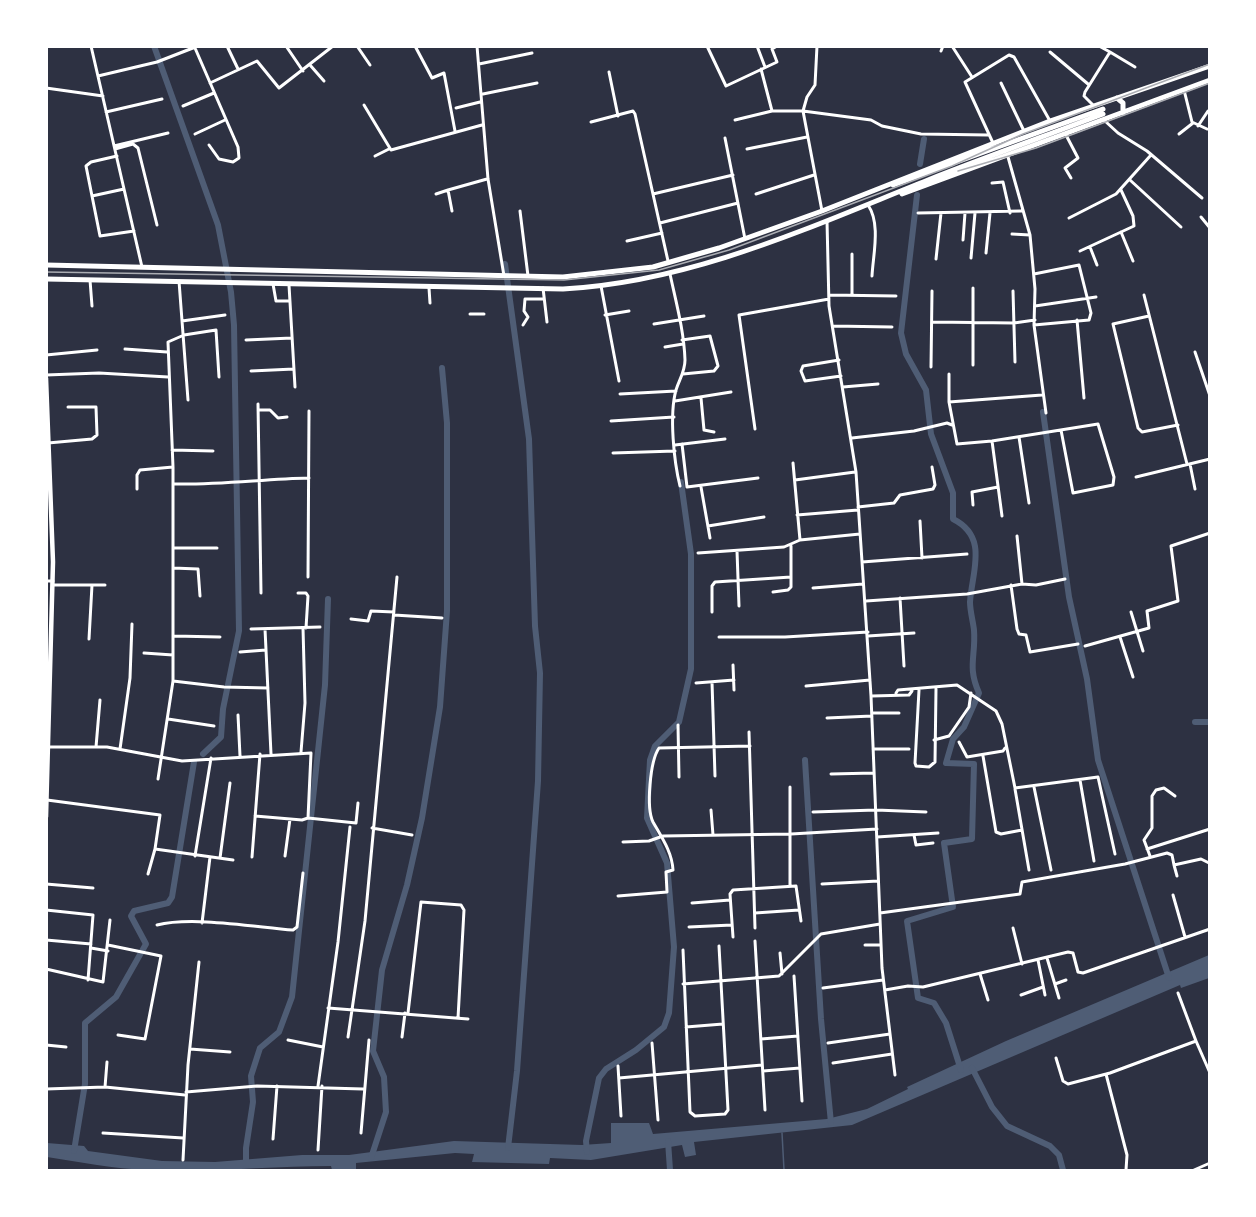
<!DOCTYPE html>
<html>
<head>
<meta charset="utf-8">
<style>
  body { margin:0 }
  #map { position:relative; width:1256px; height:1217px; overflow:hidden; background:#2d3142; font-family:Arial,sans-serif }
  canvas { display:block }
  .frame { position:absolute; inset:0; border:48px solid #fff; pointer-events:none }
</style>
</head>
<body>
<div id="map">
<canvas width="1256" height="1217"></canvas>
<div class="frame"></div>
</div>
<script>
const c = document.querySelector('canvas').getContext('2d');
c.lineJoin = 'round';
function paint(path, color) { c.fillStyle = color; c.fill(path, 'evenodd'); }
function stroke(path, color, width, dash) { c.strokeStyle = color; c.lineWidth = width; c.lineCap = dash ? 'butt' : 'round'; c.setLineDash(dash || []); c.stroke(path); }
const water = new Path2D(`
  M1209 955V978L1181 988 1180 985 852 1125 694 1142 696 1155 685 1157 682 1145 591 1160 550 1158 549 1164 472 1162 474 1154 455 1153 356 1163V1170H332L331 1166C270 1166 209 1173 147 1170 114 1169 80 1162 47 1157V1143L84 1146 88 1151 162 1161 215 1162 302 1155H349L454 1141 582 1145 611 1143V1123H649L653 1134 827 1119 867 1109 908 1089 907 1087 1006 1041Z`);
const stream = new Path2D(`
  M782 1133 784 1170`);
const canal = new Path2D(`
  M154 46 218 225 231 292 234 325 239 631 223 709 221 737 203 754
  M920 164 924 139
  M917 195 901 333 906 354 926 390 931 434 953 493V519C989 537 972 571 970 602 970 611 973 621 974 630 976 657 967 666 979 693L964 727 953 739 946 763 974 764 972 839 944 843 953 907 907 921 918 998 934 1003 946 1023 961 1070
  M505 264 529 439 535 626 540 673 538 781 517 1071 508 1148
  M1043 412 1069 597 1087 679 1098 760 1169 978
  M1195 722H1210
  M805 760 821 1019 831 1123
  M972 1068 992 1107 1007 1126 1050 1146 1059 1155 1063 1170
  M668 1141 670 1170
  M74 1151 85 1084V1023L116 997 146 944 131 916 134 911 168 903 172 897 194 762
  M587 1152 586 1141 599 1078 606 1069 636 1050 664 1027 669 1013 674 947 667 863 647 818 650 760 655 746 679 722 691 669V554L681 482
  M371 1158 386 1112 384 1077 373 1051 382 970 407 885 422 818 440 707 447 611V423L442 368
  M246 1165V1148L253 1102 251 1076 260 1048 279 1032 292 997 325 685 328 599`);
const minor = new Path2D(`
  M91 46 142 267
  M227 46 238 69
  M286 46 303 71
  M357 46 370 65
  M415 46 432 78 444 73 455 131
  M477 46 488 179 504 276
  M707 46 726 86 777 62 772 49 777 46
  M757 46 765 67
  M817 46 815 85 807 97 803 111 822 211
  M952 46 972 77
  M195 48 238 147 239 158 233 162 219 159 209 145
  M941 51 943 46
  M1050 52 1088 84
  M1110 52 1135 67
  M479 64 532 53
  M310 65 324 81
  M761 69 772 111
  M609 72 618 116
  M98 76 157 62 198 46
  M210 83 257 61 279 88 333 46
  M1001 83 1024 131
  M46 88 103 96
  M1184 90 1192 122 1207 129
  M483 94 537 83
  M364 105 391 150 482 125
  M1093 105 1084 96 1085 92 1110 52 1099 46
  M183 106 214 93
  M456 108 480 102
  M106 112 162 99
  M735 120 772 111H803L871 120 882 126 921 134 988 135
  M1105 121 1118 133 1147 151 1202 198
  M591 122 633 111 635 114 668 261
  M1198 126 1208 111
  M195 134 225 120
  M1179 134 1193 123
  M1066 135 1078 158 1065 168 1071 178
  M725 138 745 239
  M993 143 965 82 1009 55 1014 57 1050 121
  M114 146 168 133
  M115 149 133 144 138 148 157 225
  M747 149 807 137
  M117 156 91 162 86 166 100 236 134 231
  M375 156 389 149
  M1008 157 1030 235 1035 289 1034 325 1046 413
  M1130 180 1181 227
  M992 183 1003 182 1010 213
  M436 194 448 190
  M653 194 733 175
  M756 194 814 175
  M92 196 124 189
  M868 205C881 224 873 255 872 276
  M452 211 448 190 487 179
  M520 211 528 276
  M918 213 1021 211
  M1201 217 1210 228
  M1069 218 1116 194 1151 155
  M827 221 829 306 856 472 871 696 882 968 895 1075
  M660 223 738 203
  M1121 232 1133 261
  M1012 234 1030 235
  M963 240 965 213
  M627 241 662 233
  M1090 247 1097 265
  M1080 251 1134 226 1133 216 1121 190
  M986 253 990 213
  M971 258 975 213
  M936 259 941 213
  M670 274C676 302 684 331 685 360 685 372 679 380 676 390 669 415 674 462 680 486
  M1034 274 1079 265 1091 313 1089 320 1034 325
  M90 280 92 306
  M179 281 188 400
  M273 284 276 301H290
  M289 285 295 387
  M601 286 619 381
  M429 288 430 303
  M543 288 547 322
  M1013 291 1015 362
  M829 295 896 296
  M852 295V254
  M1144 295 1187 464
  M1035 306 1096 297
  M470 314H484
  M605 315 629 311
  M1149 316 1113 324 1138 428 1142 432 1178 425
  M1077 320 1084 398
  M182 321 225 315
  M932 322 1014 323 1035 320
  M654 324 704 316
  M523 325 528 317 524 311 525 299H544
  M833 326 892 327
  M246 340 292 338
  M682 340 710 336 718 366 714 371 683 374
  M665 347 683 344
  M125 349 167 352
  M1195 352 1210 396
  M46 355 97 350
  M839 360 803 366 801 371 805 381 841 376
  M973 365V288
  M931 367 932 291
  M251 371 294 369
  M949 374V402L957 444 992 441 1098 424 1114 477 1113 485 1073 493 1061 430
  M46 375 99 373 168 377
  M843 387 878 384
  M620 394 676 391
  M701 398 704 430 714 432
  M675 401 731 392
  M949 402 1042 395
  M258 404 261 593
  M258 410H270L278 418 287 417
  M611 421 674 417
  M755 429 739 315 829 299
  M1019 437 1029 503
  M852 438 914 431 947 423 952 425
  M992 441 1002 516
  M48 443 92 439 97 435 96 407H68
  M682 444 687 487 758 478
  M675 445 725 439
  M172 450 213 451
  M613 453 675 451
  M793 463 800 540
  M1190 464 1195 489
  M1136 477 1210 459
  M795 480 855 472
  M174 484C219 485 264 479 309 478
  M701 487 710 538
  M137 489V475L140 470 173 467
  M973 505 972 492 998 487
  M858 507 894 503 900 495 933 489 935 485 932 467
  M797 515 858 510
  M920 521 922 558
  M708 526 764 517
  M174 548H217
  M737 551 739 606
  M698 553 784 547 800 540 860 534
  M862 562 967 554
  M173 568 198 569 200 596
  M308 577 309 411
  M46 581H53
  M1022 584 1036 585 1065 579
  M53 585H105
  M1011 585 1017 629 1019 634 1026 635 1030 652 1078 644
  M813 588 863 584
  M773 592 788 590 791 587V546
  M298 593H306L308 596 306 628
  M900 598 904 666
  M866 601 967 594 1022 584 1017 536
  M712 612V586L715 582 791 577
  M1131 612 1143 651
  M394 615 442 618
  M351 619 368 621 371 611 394 612
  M251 629 320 627
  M265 629 271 754
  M174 636 220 637
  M868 636 914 633
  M719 637H785L868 632
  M1120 637 1133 677
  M89 639 92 585
  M1085 646 1149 628 1147 611 1178 601 1171 546 1210 533
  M240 652 266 650
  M144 653 173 655
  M733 665 734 690
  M173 681 224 687 268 688
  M712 682 715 776
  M696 683 734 680
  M806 686 870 680
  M919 690 915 763 916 766 929 767 935 762 936 689
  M896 693 898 690 957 685 996 711 1002 724 1015 788 1098 777 1115 854
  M872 696 909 695 912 691
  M872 713H899
  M238 715 240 756
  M827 718 872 716
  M168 719 214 726
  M678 725 679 777
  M749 732 755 928
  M934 740 949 736 969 707 971 693
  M959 742 967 757 1003 751 1005 748
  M47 747H107L182 761 311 753 308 818 302 820 255 816
  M96 747 100 700
  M120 749 130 678 132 624
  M873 749H909
  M301 752 305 703 303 628
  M983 756 996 832 1001 834 1022 830
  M831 774 874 773
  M158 779 173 681V467L168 342 184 335 216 330 219 377
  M1080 780 1094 861
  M1034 787 1051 870
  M1015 789 1029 870
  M47 800 160 815 155 849 148 874
  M711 810 713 835
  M813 812 876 810 926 812
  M308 818 356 823 358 803
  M372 828 412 835
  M914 835 916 845 933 843
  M877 837 938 833
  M623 842 649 841 663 836 791 834 877 829
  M155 849 233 860
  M1147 849 1210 829
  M195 856 211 758
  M285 856 290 819
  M1150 856 1144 840 1152 828V796L1156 790 1164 788 1175 796
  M252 857 260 754
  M220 858 230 783
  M1174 865 1177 876
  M46 884 93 888
  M822 884 878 881
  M790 886V787
  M1173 895 1185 937
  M618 896 667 892 666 872 673 870C672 852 662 838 653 822 646 808 650 761 659 748L750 746
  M692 903 730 900
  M46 910 93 915 88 980
  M755 913 799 910
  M880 913 1020 894 1022 882 1125 864 1167 853 1172 855 1174 865 1201 859 1209 863
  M202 923 210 857
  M157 925C192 916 255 927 293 930L297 927 303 873
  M689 927 732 925
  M1013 928 1022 964
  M733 937 730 894 733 890 796 886 801 921
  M46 940 91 944
  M755 941 765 1110
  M108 945 161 956 145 1039 118 1035
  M865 945H881
  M91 948 108 951
  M683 950 690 1112 695 1116 725 1114 728 1110 719 946
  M780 953 782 974
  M1047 958 1059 998
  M1038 960 1045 995
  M46 969 103 982 110 920
  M980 974 988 1000
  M794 976 802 1101
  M683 984 779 976 821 934 880 924
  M1055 984 1066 980
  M823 988 883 980
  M885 990 908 986 923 987 1068 952 1073 953 1078 972 1083 973 1210 929
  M1178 993 1196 1041
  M1021 995 1043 987
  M328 1008 468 1019
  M408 1013 421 902 461 905 464 910 458 1018
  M686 1027 723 1024
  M348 1037 365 921 397 577
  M402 1037 405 1013
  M761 1039 798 1036
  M288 1040 323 1047
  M652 1043 658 1120
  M828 1043 890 1034
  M46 1045 66 1047
  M190 1049 230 1052
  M1056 1058 1063 1081 1068 1084 1110 1073 1196 1041 1210 1073
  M833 1063 892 1054
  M618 1066 621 1116
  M763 1071 800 1068
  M1106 1074 1127 1155 1126 1170
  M619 1078 762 1065
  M318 1086 338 942 350 827
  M105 1087 107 1062
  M46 1089 105 1087 185 1095
  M186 1092 257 1086 363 1089
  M103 1133 183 1138
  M361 1133 369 1040
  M273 1139 277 1086
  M318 1150 322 1086
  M183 1160 188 1065 199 962
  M1194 1170 1210 1163`);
const secondary = new Path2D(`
  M46 378 53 562 46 817`);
const primary = new Path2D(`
  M1117 98 1123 103V113
  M893 185 1103 109
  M902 194 1210 80
  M46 265 563 277 653 267 719 248 822 211 1050 121 1210 66
  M46 279 563 289C692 282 810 227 928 180 986 157 1045 136 1103 114`);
const rail = new Path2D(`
  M958 171 1036 148 1210 83
  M46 272 564 280 659 270 729 250 952 166 1023 134 1210 64`);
paint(water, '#4f5d75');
stroke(stream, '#4f5d75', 1.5);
stroke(canal, '#4f5d75', 6);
stroke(minor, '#fff', 3);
stroke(secondary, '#fff', 4.5);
stroke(primary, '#fff', 5);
stroke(rail, '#abadb3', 1.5);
</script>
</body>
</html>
